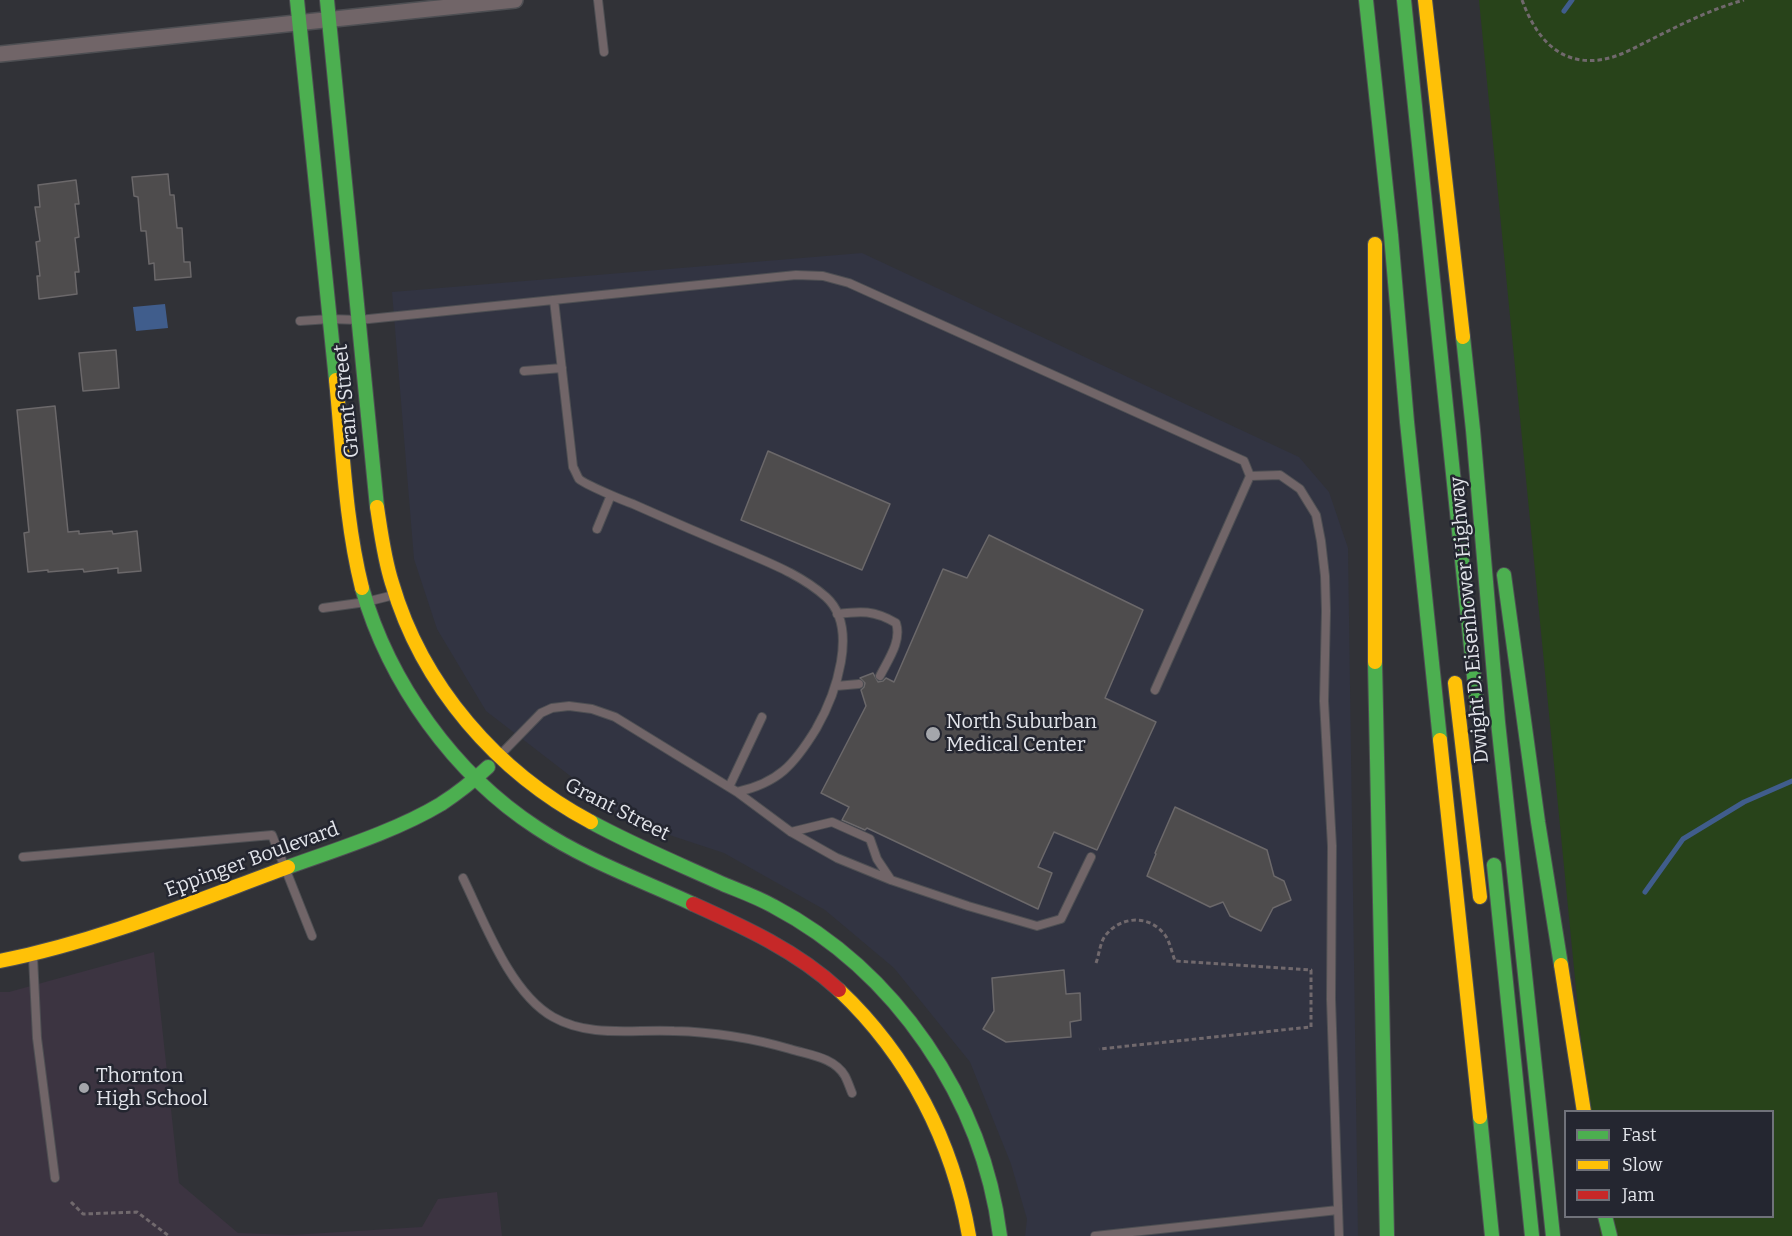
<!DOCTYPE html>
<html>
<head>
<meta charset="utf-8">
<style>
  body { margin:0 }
  #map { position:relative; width:1792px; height:1236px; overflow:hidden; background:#313237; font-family:Bitter,serif }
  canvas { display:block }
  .legend { position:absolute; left:1564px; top:1110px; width:210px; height:108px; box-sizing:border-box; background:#242630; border:2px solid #70727a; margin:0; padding:8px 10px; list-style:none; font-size:18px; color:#e2e4ea }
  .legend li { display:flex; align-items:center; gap:12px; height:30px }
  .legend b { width:30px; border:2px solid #70727a }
</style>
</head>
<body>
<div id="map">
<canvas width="1792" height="1236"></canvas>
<ul class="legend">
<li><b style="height:8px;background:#4caf50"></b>Fast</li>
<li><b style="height:8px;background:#ffc107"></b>Slow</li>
<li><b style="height:8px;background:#c62828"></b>Jam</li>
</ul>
</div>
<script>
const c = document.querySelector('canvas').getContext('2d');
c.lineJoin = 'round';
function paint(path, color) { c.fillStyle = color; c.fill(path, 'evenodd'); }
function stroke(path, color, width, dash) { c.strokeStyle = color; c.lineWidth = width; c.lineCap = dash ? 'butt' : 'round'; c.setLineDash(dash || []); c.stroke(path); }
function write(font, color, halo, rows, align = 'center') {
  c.font = font + ' Bitter,serif'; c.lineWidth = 5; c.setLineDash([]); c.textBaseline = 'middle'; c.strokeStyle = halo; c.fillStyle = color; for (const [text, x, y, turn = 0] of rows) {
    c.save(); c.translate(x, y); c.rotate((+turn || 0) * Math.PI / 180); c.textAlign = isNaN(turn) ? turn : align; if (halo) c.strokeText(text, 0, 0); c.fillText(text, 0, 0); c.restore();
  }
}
const built = new Path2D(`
  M862 253 1299 457 1329 492 1348 548 1358 1236H1025L1027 1219 1011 1164 970 1062 894 968 825 910 724 853 630 822 486 711 437 629 414 559 392 292Z`);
const education = new Path2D(`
  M154 952 179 1183 238 1233 292 1235 422 1227 438 1199 497 1192 502 1236H0V992H9Z`);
const green = new Path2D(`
  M1479 0H1792V1236H1600L1598 1217 1772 1216V1112L1588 1111Z`);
const water = new Path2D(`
  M165 304 168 328 136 331 133 307Z`);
const stream = new Path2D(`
  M1564 11 1572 0
  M1645 892 1683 839 1744 802 1792 781`);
const building = new Path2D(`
  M168 174 170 195H174L177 228H182L184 262H190L191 277 155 280 154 263 149 264 146 231H141L138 197 134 196 132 177Z
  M76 180 79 204H75L79 237 75 238 79 272H75L77 294 39 299 37 276H40L36 242 40 241 35 207H40L38 185Z
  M116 350 119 388 83 391 79 353Z
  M55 406 68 532 79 531V534L112 531 113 534 137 531 141 571 118 573V568L84 572 83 569 48 572V570L28 572 24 533 29 532 17 410Z
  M768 451 890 504 862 570 741 520Z
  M989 535 1143 610 1105 698 1156 722 1097 850 1054 832 1038 867 1052 873 1038 909 867 828 865 830 842 820 849 807 821 793 866 706 861 690 864 687 865 683 860 678 873 673 878 682 883 681 886 678 894 682 943 569 967 578Z
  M1175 807 1267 850 1274 876 1284 881 1291 900 1273 908 1261 931 1230 916 1223 902 1210 907 1147 876 1156 854 1155 853Z
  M1064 970 1066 994 1080 993 1081 1020 1070 1022 1071 1037 1006 1042 983 1029 994 1011 992 978Z`);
const path = new Path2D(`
  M1522 0C1535 35 1557 65 1599 60 1617 58 1634 48 1650 40 1680 25 1711 9 1744 0
  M1096 963C1099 955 1100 943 1105 936 1120 916 1149 914 1165 935 1170 942 1172 953 1175 961L1311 970V1027L1099 1049
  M71 1202 83 1214 137 1212 169 1236`);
const lane = new Path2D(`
  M598 0 604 52
  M300 321 330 319 359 320 796 275 823 276 849 283 1244 461 1250 476 1155 690
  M524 371 562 368
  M1250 476 1280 475 1300 489 1316 515 1321 541 1325 576 1326 611 1324 701 1332 846 1331 999 1339 1236
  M597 529 611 495
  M323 608 366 602 394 595
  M837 614C861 611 874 610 896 623 902 641 888 660 880 676
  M836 686 859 684
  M501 754 541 713 552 708 569 706 592 709 615 717 737 792C778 783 794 765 816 729 835 696 860 628 826 597 801 575 772 564 742 551 706 536 669 520 633 504 622 500 586 485 579 479 577 476 575 470 573 467L554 300
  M729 787 762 717
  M737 792 791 832 837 858 891 880 968 906 1037 926 1061 919 1091 857
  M791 832 832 822 870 839 877 859 891 880
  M23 857 272 835 312 936
  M463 878C484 921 510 993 553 1017 590 1038 633 1029 674 1031 713 1032 752 1038 790 1049 809 1055 834 1057 845 1076 848 1082 850 1088 852 1093
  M33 957 37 1038 55 1178
  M1095 1236 1338 1210`);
const street = new Path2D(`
  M0 54 515 0`);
const fast = new Path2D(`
  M297 0 336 380
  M327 0 377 507
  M1366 0 1391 235 1407 422 1440 740
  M1404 0 1478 715
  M1463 337 1473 430 1498 722 1553 1236
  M1504 575 1538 822 1561 965
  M362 588C389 683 454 774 537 828 585 860 641 880 693 904
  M1375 662 1387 1236
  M591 822C633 845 679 864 723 884 740 891 757 897 773 906 896 971 983 1099 1000 1236
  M1494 865 1532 1236
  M288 867C338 849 396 831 441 804 458 793 473 781 488 767
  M1480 1117 1492 1236
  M1605 1216 1610 1236`);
const slow = new Path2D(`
  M1425 0 1463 337
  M336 380C343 450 345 520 362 588
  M377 507C381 533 384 558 392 583 422 686 497 772 591 822
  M1375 662V244
  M1455 683 1480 897
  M1440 740 1480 1117
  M0 961C100 941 193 902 288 867
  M1561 965 1584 1112
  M839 990C909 1056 953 1142 969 1236`);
const jam = new Path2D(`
  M693 904C744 927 797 951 839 990`);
const markers = [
  [933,734,8,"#a4a6ab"],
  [84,1088,6,"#a4a6ab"]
];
const streetNames = [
  ["Grant Street",347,401,-96],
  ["Dwight D. Eisenhower Highway",1470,620,-95],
  ["Grant Street",617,810,27],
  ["Eppinger Boulevard",252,860,-20]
];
const poiNames = [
  ["North Suburban",946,722],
  ["Medical Center",946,745],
  ["Thornton",96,1076],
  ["High School",96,1099]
];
paint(built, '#323442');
paint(education, '#3c3441');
paint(green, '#28431a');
paint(water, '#405d8c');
stroke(stream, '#405d8c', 5);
paint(building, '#4e4c4d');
stroke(building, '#6b686a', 1.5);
stroke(lane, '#4e4f53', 10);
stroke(street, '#4e4f53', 18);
stroke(fast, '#4e4f53', 16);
stroke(slow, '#4e4f53', 16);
stroke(jam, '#4e4f53', 16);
stroke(path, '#71696d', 3, [4.5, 3]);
stroke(lane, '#716568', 8);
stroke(street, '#716568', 15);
stroke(fast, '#4caf50', 14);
stroke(slow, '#ffc107', 14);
stroke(jam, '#c62828', 14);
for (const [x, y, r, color] of markers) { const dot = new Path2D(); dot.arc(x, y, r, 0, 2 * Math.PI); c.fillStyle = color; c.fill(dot); stroke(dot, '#242630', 2); }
write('20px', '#e2e4ea', '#242630', streetNames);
write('20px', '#e2e4ea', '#242630', poiNames, 'left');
</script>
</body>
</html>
